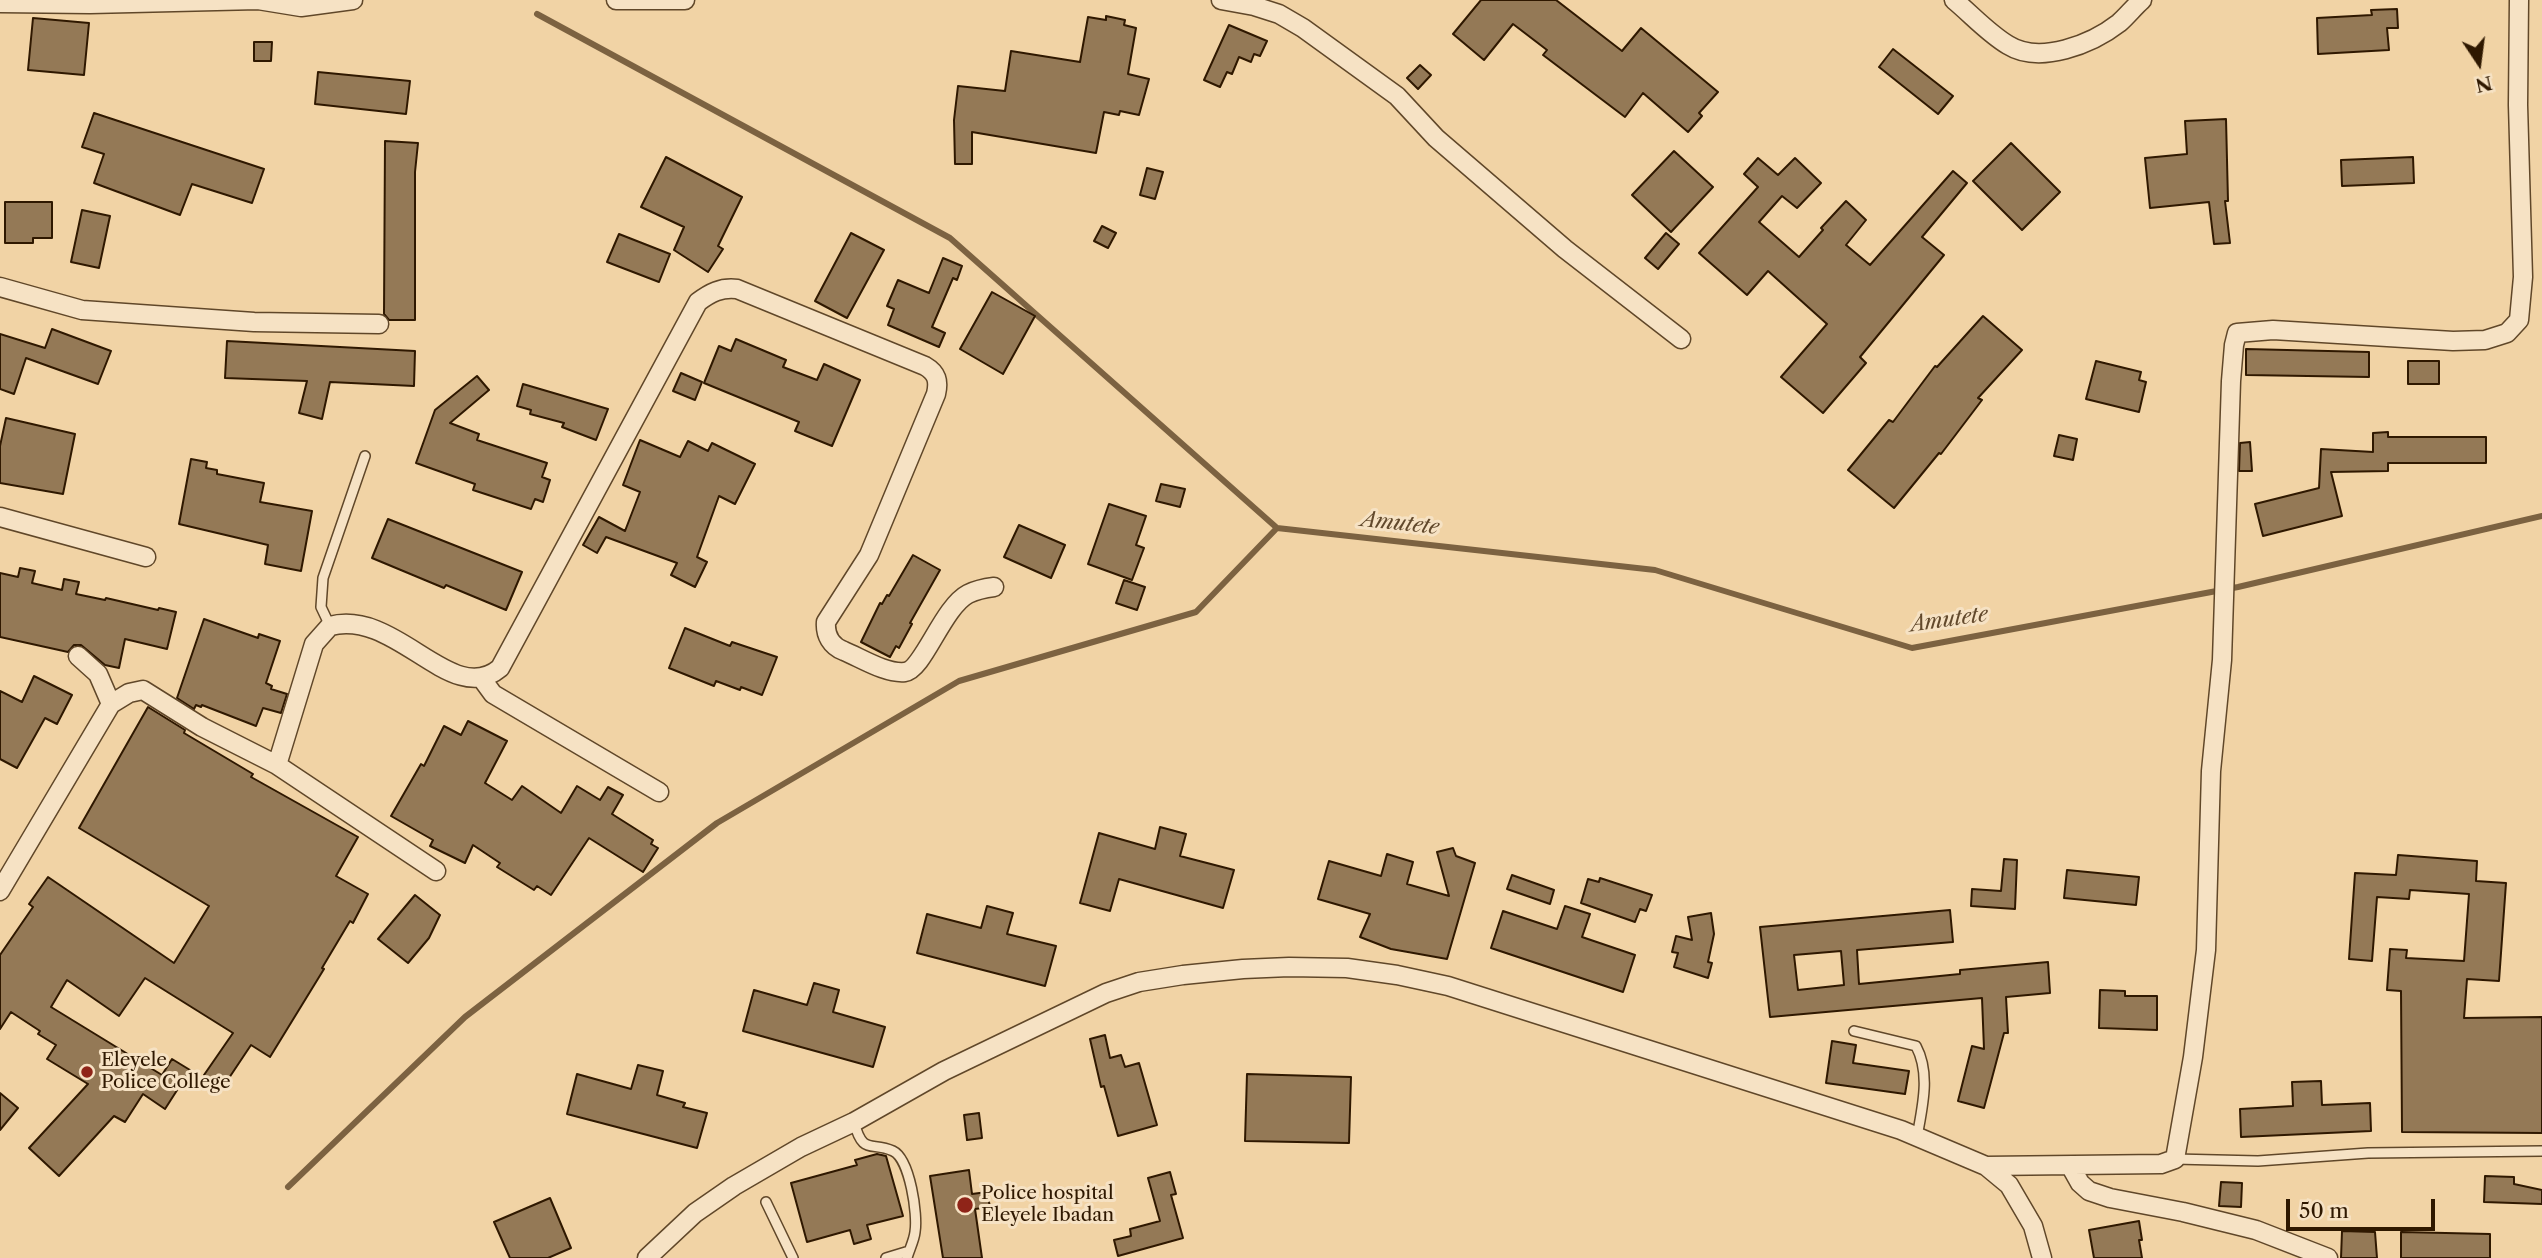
<!DOCTYPE html>
<html>
<head>
<meta charset="utf-8">
<style>
  body { margin:0 }
  #map { position:relative; width:2542px; height:1258px; overflow:hidden; background:#f1d3a5; font-family:"Libre Caslon Text",serif }
  canvas { display:block }
  .north { position:absolute; left:2444px; top:28px; width:70px; height:70px; -webkit-text-stroke:5px #f6e2c4; paint-order:stroke; rotate:167deg; font-size:19px; font-weight:700; line-height:28px; text-align:center; color:#2f1800 }
  .north::after { content:''; display:block; margin:auto; width:24px; height:32px; background:#2f1800; clip-path:polygon(50% 0,100% 100%,50% 72%,0 100%) }
  .scale { position:absolute; left:2286px; top:1199px; width:149px; height:32px; box-sizing:border-box; border:4px solid #2f1800; border-top:0; padding-left:9px; font-size:21px; line-height:24px; white-space:nowrap; color:#2f1800; -webkit-text-stroke:5px #f6e2c4; paint-order:stroke }
</style>
</head>
<body>
<div id="map">
<canvas width="2542" height="1258"></canvas>
<div class="north">N</div>
<div class="scale">50 m</div>
</div>
<script>
const c = document.querySelector('canvas').getContext('2d');
c.lineJoin = 'round';
function stroke(path, color, width, dash) { c.strokeStyle = color; c.lineWidth = width; c.lineCap = dash ? 'butt' : 'round'; c.setLineDash(dash || []); c.stroke(path); }
function paint(path, color) { c.fillStyle = color; c.fill(path, 'evenodd'); }
function write(font, color, halo, rows, align = 'center') {
  c.font = font + ' "Libre Caslon Text",serif'; c.lineWidth = 6; c.setLineDash([]); c.textBaseline = 'middle'; c.strokeStyle = halo; c.fillStyle = color; for (const [text, x, y, turn = 0] of rows) {
    c.save(); c.translate(x, y); c.rotate((+turn || 0) * Math.PI / 180); c.textAlign = isNaN(turn) ? turn : align; if (halo) c.strokeText(text, 0, 0); c.fillText(text, 0, 0); c.restore();
  }
}
const stream = new Path2D(`
  M537 14 950 238 1277 528
  M1277 528 1655 570 1912 648 2238 587 2542 516
  M288 1187 465 1017 717 823 959 681 1196 612 1277 528`);
const building = new Path2D(`
  M1481 0H1556L1622 51 1641 28 1718 92 1699 113 1702 116 1688 132 1643 93 1625 117 1543 55 1547 50 1513 24 1484 60 1453 34Z
  M2397 9 2398 28H2387L2389 50 2318 54 2317 18 2372 15 2371 10Z
  M1106 16 1125 20 1124 25 1136 28 1128 74 1149 79 1139 115 1120 111 1119 115 1104 112 1096 153 972 132V164H955L954 120 958 86 1005 91 1011 51 1080 62 1088 17 1106 20Z
  M33 18 89 23 84 75 28 70Z
  M1229 25 1267 41 1260 56 1254 54 1251 62 1239 57 1232 74 1227 72 1220 87 1204 80Z
  M254 42H272L271 61H254Z
  M1893 49 1953 96 1938 114 1879 67Z
  M1420 65 1431 75 1418 89 1407 78Z
  M318 72 410 81 406 114 315 104Z
  M94 113 264 169 252 203 192 184 180 215 94 183 104 154 82 147Z
  M2226 119 2228 201H2225L2230 243 2214 244 2209 202 2150 208 2145 158 2187 154 2185 121Z
  M385 141 418 143 415 172V320H389L384 314Z
  M2011 143 2060 192 2022 230 1973 181Z
  M1674 151 1713 187 1671 232 1632 195Z
  M666 157 742 197 718 246 723 249 708 272 674 250 684 227 641 207Z
  M2413 157 2414 183 2342 186 2341 160Z
  M1758 158 1778 175 1795 158 1821 183 1797 208 1782 196 1759 222 1799 257 1823 230 1821 228 1846 201 1866 220 1846 245 1870 265 1953 171 1967 183 1922 237 1944 255 1860 357 1866 363 1823 413 1781 377 1827 324 1768 271 1747 295 1699 253 1758 187 1744 174Z
  M1147 168 1163 172 1155 199 1140 195Z
  M5 202H52V238H33V243H5Z
  M82 210 110 216 99 268 71 262Z
  M1102 226 1116 233 1108 248 1094 241Z
  M851 233 884 250 847 318 815 301Z
  M1666 233 1679 244 1658 269 1645 258Z
  M619 234 670 254 659 282 607 262Z
  M943 258 962 266 957 280 953 278 932 327 945 333 939 347 888 325 894 309 887 306 898 280 929 293Z
  M992 292 1035 316 1003 374 960 349Z
  M1983 316 2022 350 1978 398 1982 400 1941 454 1939 453 1894 508 1848 470 1889 420 1893 422 1935 366 1937 367Z
  M52 329 111 351 98 384 26 358 14 394 0 389V334L45 348Z
  M736 339 786 360 783 367 817 380 824 364 860 380 832 446 795 431 799 422 704 383 719 346 731 351Z
  M227 341 415 351 414 386 330 382 322 419 299 413 307 381 225 378Z
  M2246 349 2369 352V377L2246 375Z
  M2096 361 2141 372 2139 380 2146 382 2139 412 2086 399Z
  M2408 361H2439V384H2408Z
  M681 373 702 382 695 400 673 391Z
  M477 376 489 390 450 423 479 434 477 440 547 463 542 477 550 480 543 502 535 499 531 509 473 490 475 484 416 463 435 410Z
  M523 384 608 409 596 440 562 427 564 423 530 414 531 410 517 406Z
  M6 418 75 434 63 494 0 483V446Z
  M2388 432V437H2486V463H2388V471L2331 472 2342 516 2263 536 2255 504 2319 488 2321 449 2373 452V433Z
  M2059 435 2077 439 2073 460 2054 456Z
  M640 440 680 457 688 441 708 451 712 443 755 464 735 504 719 496 697 557 707 562 695 587 671 575 677 563 606 537 597 553 583 545 599 517 625 531 640 492 623 485Z
  M2250 442 2252 471H2239L2240 443Z
  M191 459 207 462 206 468 217 470V474L264 483 260 502 312 511 301 571 265 564 268 545 179 524Z
  M1161 484 1185 489 1180 507 1156 501Z
  M1109 504 1146 516 1136 545 1144 548 1132 580 1088 564Z
  M388 519 522 572 506 610 446 585 444 588 372 558Z
  M1019 525 1065 545 1051 578 1004 557Z
  M913 555 940 570 910 623 912 624 899 648 896 646 890 657 861 642 880 603 882 604 887 595 889 596Z
  M20 568 35 571 32 583 62 590 64 579 79 582 76 594 105 600 106 598 158 610 159 608 176 612 167 649 125 639 119 668 105 665 81 645H74L68 652 0 637V573L18 577Z
  M1124 580 1145 587 1137 610 1116 603Z
  M204 619 258 638 259 634 280 641 266 683 272 686 271 689 287 694 281 713 263 708 256 726 202 705 201 707 196 705 194 709 177 698Z
  M685 628 730 646 732 642 777 657 762 695 741 687 740 690 716 681 714 686 669 668Z
  M34 676 72 695 57 724 45 718 17 768 0 759V691L22 702Z
  M148 707 185 730 184 733 253 774 251 777 358 837 336 876 368 894 353 923 350 921 322 968 324 969 270 1057 251 1045 223 1087 204 1075 233 1033 145 978 119 1016 67 980 51 1007 162 1075 172 1059 190 1070 165 1109 143 1094 125 1122 114 1116 59 1176 29 1148 88 1084 47 1059 56 1045 38 1034 40 1031 11 1012 0 1029V955L33 907 29 904 48 877 174 963 209 906 79 828Z
  M468 721 507 741 485 783 512 800 522 786 561 813 577 786 600 800 608 787 623 795 612 814 653 840 651 844 658 848 643 872 589 838 551 895 537 886 534 890 497 867 500 863 473 845 465 863 430 846 433 840 391 816 421 764 424 766 444 726 461 735Z
  M1160 827 1186 834 1180 856 1234 870 1223 908 1119 879 1110 911 1080 903 1099 833 1155 849Z
  M1453 848 1456 856 1475 863 1447 959 1391 949 1360 937 1370 914 1318 899 1329 861 1381 876 1387 854 1413 862 1407 884 1449 896 1437 852Z
  M2398 855 2477 861 2476 881 2506 883 2499 981 2467 979 2464 1018 2542 1017V1133L2402 1132 2401 991 2387 990 2390 949 2407 950 2406 958 2464 961 2469 894 2410 890 2409 899 2377 897 2372 961 2349 959 2355 873 2396 875Z
  M2004 859 2017 860 2015 909 1971 906 1972 889 2001 891Z
  M2067 870 2139 877 2136 905 2064 898Z
  M1512 875 1554 890 1550 904 1507 889Z
  M1600 878 1652 895 1646 911 1640 909 1635 922 1581 903 1588 879 1599 882Z
  M415 895 440 915 429 938 408 963 378 939Z
  M987 906 1013 913 1007 934 1056 946 1045 986 917 953 927 914 981 928Z
  M1565 906 1590 914 1582 937 1635 955 1623 992 1491 948 1503 911 1557 929Z
  M1950 910 1953 942 1857 950 1859 984 1960 974V970L2048 962 2050 993 2006 997 2008 1033H2004L1984 1108 1958 1101 1972 1046 1984 1049 1982 998 1770 1017 1760 927ZM1841 951 1844 985 1798 990 1794 955Z
  M1711 913 1714 934 1708 962 1712 963 1708 978 1674 967 1678 953 1672 952 1676 936 1692 940 1688 917Z
  M814 983 839 990 833 1012 885 1027 873 1067 743 1031 754 990 807 1005Z
  M2100 990 2125 991V996H2157V1030L2099 1028Z
  M1105 1035 1110 1058 1121 1055 1125 1067 1139 1063 1157 1125 1118 1136 1104 1086 1101 1087 1090 1039Z
  M1832 1041 1856 1045 1853 1063 1909 1071 1905 1094 1826 1083Z
  M638 1065 663 1071 657 1095 685 1103 683 1107 707 1113 697 1148 567 1114 577 1074 631 1089Z
  M1247 1074 1351 1077 1349 1143 1245 1141Z
  M2321 1081 2322 1105 2370 1103 2371 1131 2241 1137 2240 1109 2293 1106 2292 1082Z
  M0 1093 18 1108 0 1130Z
  M979 1113 982 1138 967 1140 964 1115Z
  M877 1154 886 1156 903 1216 867 1225 871 1239 854 1244 850 1230 807 1242 791 1183 857 1165 855 1160Z
  M969 1170 972 1194 987 1192 990 1207 975 1209 982 1258H943L930 1176Z
  M1170 1172 1176 1194 1171 1195 1183 1238 1118 1256 1114 1240 1131 1236 1130 1229 1160 1221 1148 1178Z
  M2485 1176 2514 1177V1184L2542 1190V1204L2484 1202Z
  M2221 1182 2242 1183 2241 1207 2219 1206Z
  M550 1198 571 1248 548 1258H510L494 1222Z
  M2139 1221 2142 1240H2139L2142 1258H2094L2089 1230Z
  M2342 1231 2375 1232 2377 1258H2341Z
  M2401 1232 2490 1234V1258H2401Z`);
const lane = new Path2D(`
  M330 626 321 607 323 578 365 456
  M1854 1031 1916 1046C1931 1074 1922 1108 1917 1137
  M854 1122C863 1156 871 1141 893 1151 910 1159 918 1215 915 1232 914 1241 909 1250 907 1258
  M2175 1159 2258 1161 2368 1153 2542 1151
  M766 1202 793 1258
  M886 1258 909 1251`);
const street = new Path2D(`
  M616 0H685
  M1221 0 1254 6 1279 14 1303 28 1397 96 1436 138 1565 249 1681 339
  M1954 0C1972 15 1988 33 2008 45 2040 65 2092 44 2119 23 2127 16 2134 7 2142 0
  M0 3 90 4 258 0 301 7 353 0
  M0 287 82 310 254 322 379 324
  M0 517 146 557
  M78 656 98 674 111 704
  M482 679 493 694 659 792
  M277 765 314 644 330 626C396 608 452 709 500 668L698 302C710 293 721 287 737 289L925 366C937 373 939 381 936 394L869 555 826 622C825 635 831 646 844 651 861 658 886 674 905 672 923 670 943 607 968 594 976 590 986 588 994 587
  M0 891 111 704 129 693 143 690 202 727 277 765 436 871
  M1986 1166 2161 1164 2175 1159 2193 1057 2206 950 2211 771 2222 660 2231 381 2234 345 2237 333 2273 330 2453 341 2485 340 2507 333 2519 320 2523 277 2518 105 2519 0
  M2071 1167 2080 1183 2089 1191 2110 1198 2183 1212 2256 1230 2328 1258
  M647 1258 695 1213 734 1186 801 1147 854 1122 944 1071 1106 993 1139 982 1183 975 1243 969 1289 967 1347 968 1397 975 1448 986 1901 1130 1986 1166 2009 1185 2033 1226 2042 1258`);
const markers = [
  [87,1072,7,"#8f2418"],
  [965,1205,9,"#8f2418"]
];
const poiNames = [
  ["Eleyele",101,1061],
  ["Police College",101,1083],
  ["Police hospital",981,1194],
  ["Eleyele Ibadan",981,1216]
];
const waterNames = [
  ["Amutete",1400,524,6],
  ["Amutete",1949,620,-8]
];
stroke(stream, '#7c6241', 6);
paint(building, '#947956');
stroke(building, '#2f1800', 2);
stroke(lane, '#604729', 12);
stroke(street, '#604729', 21);
stroke(lane, '#f6e2c4', 9);
stroke(street, '#f6e2c4', 18);
for (const [x, y, r, color] of markers) { const dot = new Path2D(); dot.arc(x, y, r, 0, 2 * Math.PI); c.fillStyle = color; c.fill(dot); stroke(dot, '#f6e2c4', 2.5); }
write('19px', '#2f1800', '#f6e2c4', poiNames, 'left');
write('italic 21px', '#62492c', '#f6e2c4', waterNames);
</script>
</body>
</html>
